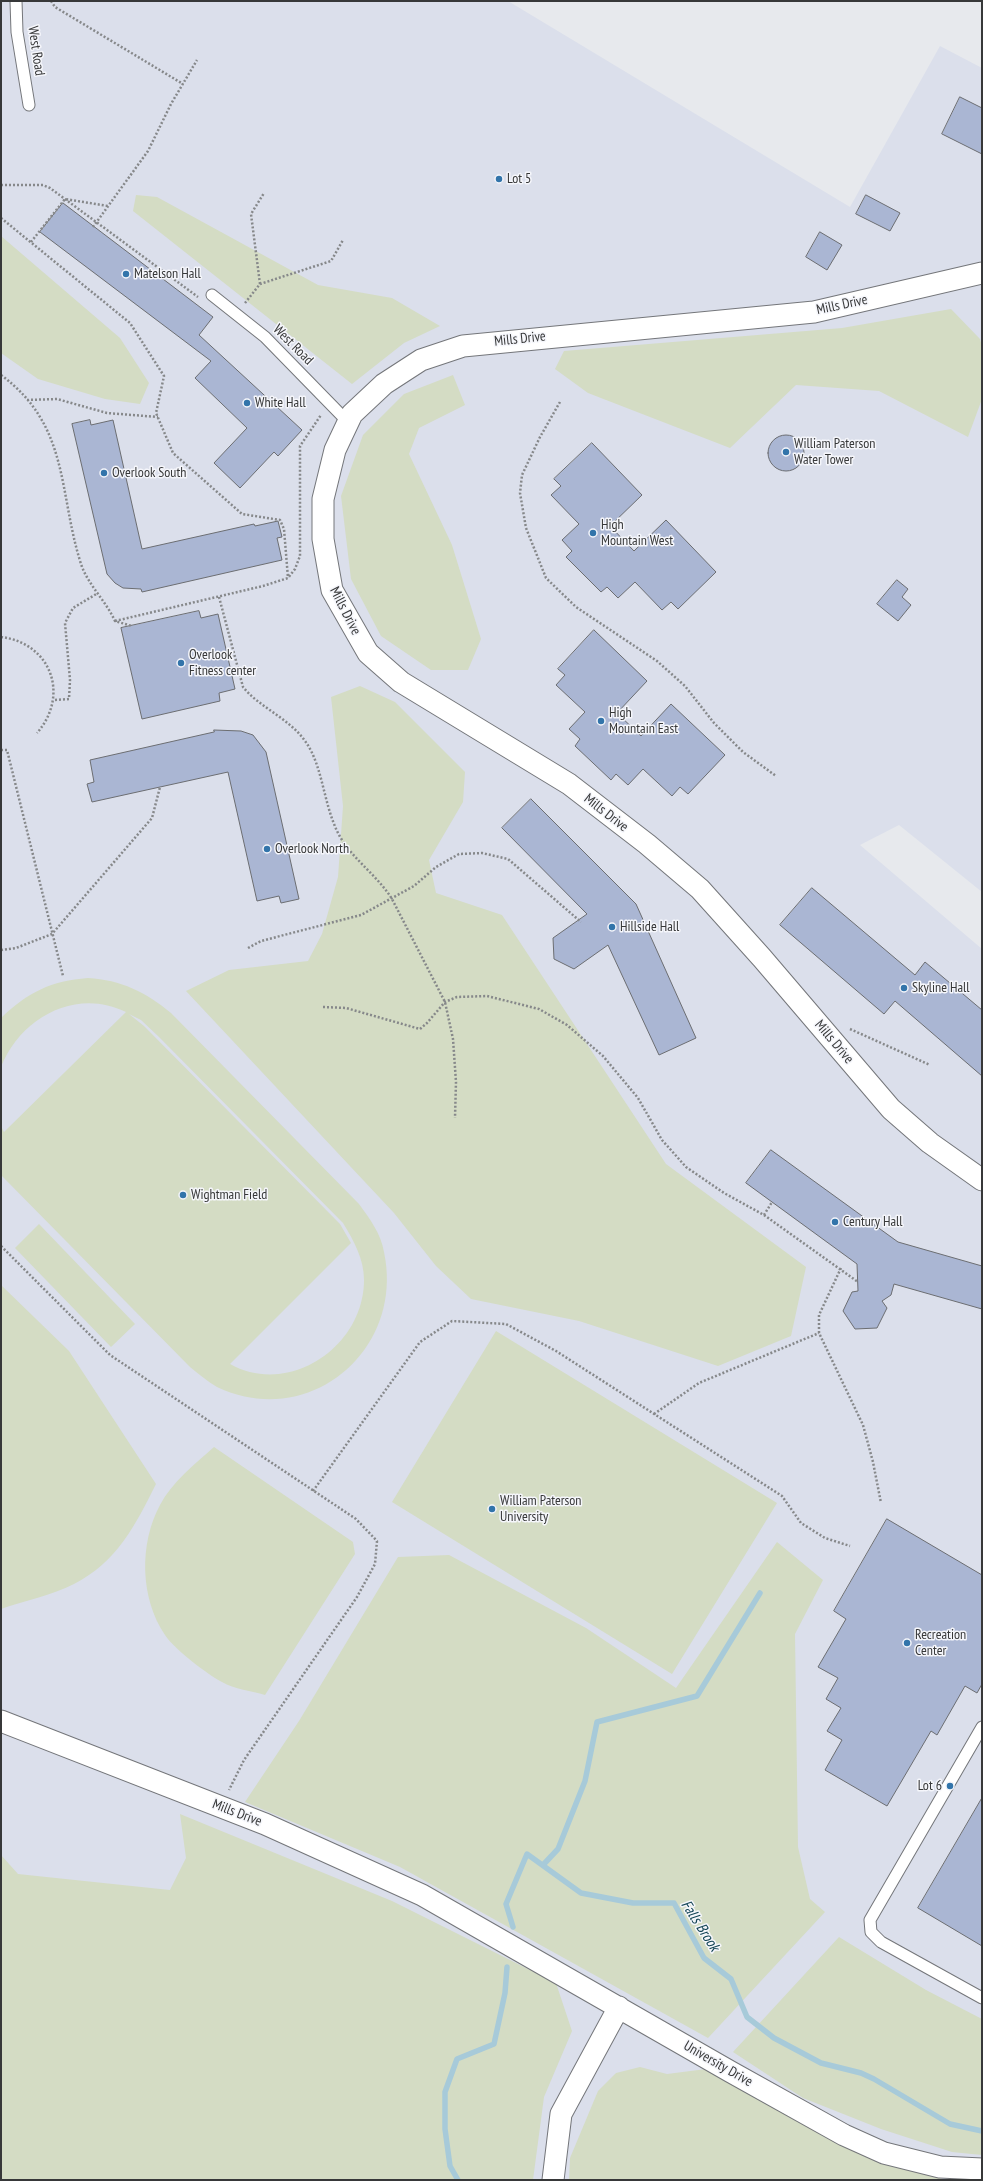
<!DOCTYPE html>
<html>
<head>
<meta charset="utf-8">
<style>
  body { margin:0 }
  #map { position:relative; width:983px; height:2181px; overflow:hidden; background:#e7e9ed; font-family:"PT Sans Narrow",sans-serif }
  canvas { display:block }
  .frame { position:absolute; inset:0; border:2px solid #373839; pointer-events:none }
</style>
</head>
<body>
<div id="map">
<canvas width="983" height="2181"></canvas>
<div class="frame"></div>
</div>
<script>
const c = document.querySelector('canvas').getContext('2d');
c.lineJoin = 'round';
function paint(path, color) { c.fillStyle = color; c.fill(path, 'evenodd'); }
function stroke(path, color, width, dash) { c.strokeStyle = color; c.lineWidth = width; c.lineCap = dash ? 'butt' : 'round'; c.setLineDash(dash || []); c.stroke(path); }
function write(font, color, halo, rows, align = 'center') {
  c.font = font + ' "PT Sans Narrow",sans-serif'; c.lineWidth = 3; c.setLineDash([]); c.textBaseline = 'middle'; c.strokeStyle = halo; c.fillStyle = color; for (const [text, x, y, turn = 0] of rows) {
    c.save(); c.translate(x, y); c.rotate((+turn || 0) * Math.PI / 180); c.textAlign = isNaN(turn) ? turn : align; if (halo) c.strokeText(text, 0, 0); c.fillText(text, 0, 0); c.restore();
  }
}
const built = new Path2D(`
  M1 1H508L850 207 940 46 982 68V892L899 825 860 845 982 949V2180H380L1 2070Z`);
const green = new Path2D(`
  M136 195 157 197 318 285 392 298 440 326 404 343 352 384 133 211Z
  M1 236 120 338 149 383 140 404 105 399 38 379 1 353Z
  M951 309 980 339 982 346V399L968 437 879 391 796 385 730 448 588 393 555 369 564 351 842 328Z
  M453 375 465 405 419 428 409 454 452 545 481 639 468 670H431L381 636 351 579 341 496 363 435 404 394Z
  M360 686 395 702 465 772 463 802 429 860 436 893 502 915 666 1164 806 1267 791 1336 718 1366 579 1321 471 1299 436 1266 394 1213 186 991 229 970 308 961 322 934 338 877 343 806 331 697Z
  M88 978C121 980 146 992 171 1013L359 1204C370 1219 381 1234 384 1252 405 1350 309 1431 217 1387 208 1382 199 1374 190 1367L1 1175V1126L4 1132 126 1012C76 987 20 1018 1 1067V1018C28 992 51 981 88 978ZM129 1014 141 1020 159 1037 343 1223C354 1241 364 1259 364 1280 364 1347 289 1397 230 1364L351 1243 340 1224 144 1026Z
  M39 1224 135 1324 111 1347 15 1248Z
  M1 1285 69 1351 156 1484C135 1526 117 1562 74 1584 52 1595 24 1601 1 1609Z
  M496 1331 777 1503 672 1674 392 1502Z
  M214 1447 353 1542 355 1554 265 1695C252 1691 234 1689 222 1682 208 1675 173 1648 165 1635 140 1598 139 1544 160 1505 172 1482 195 1464 214 1447Z
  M777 1542 823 1580 795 1634 798 1847 810 1899 825 1912 708 2038 400 1867 245 1802 299 1721 398 1557 449 1555 586 1628 676 1688Z
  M180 1814 392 1901 556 1983 572 2031 544 2097 533 2180H1V1855L18 1874 170 1890 186 1858Z
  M839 1937 926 1990 982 2019V2155L952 2152 881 2129 803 2098 733 2052Z
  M640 2067 667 2074 706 2069 894 2163 945 2180H569L570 2158 598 2091 616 2073Z`);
const stream = new Path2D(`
  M543 1865 558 1849 585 1781 597 1722 697 1696 760 1593
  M513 1927 506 1904 527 1854 581 1893 633 1903H674L704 1958 731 1979 747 2017 774 2038 821 2063 861 2073 874 2079 950 2124 982 2131
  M458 2180 450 2166 445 2129V2092L457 2059 494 2044 505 1993 507 1967`);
const building = new Path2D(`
  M960 97 982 108V154L942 134Z
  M866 195 900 213 890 231 856 214Z
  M63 203 213 317 199 335 302 430 278 456 274 452 240 488 214 463 247 428 195 378 211 361 40 232Z
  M820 232 842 245 827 270 806 257Z
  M90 420 91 425 113 420 142 549 254 524 255 526 278 521 282 537 277 538 282 560 142 592 141 589 123 588 115 583 107 574 72 424Z
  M768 453a18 18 0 1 1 36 0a18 18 0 1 1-36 0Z
  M592 443 642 495 610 526 634 551 666 520 716 572 678 609 671 602 662 610 635 582 618 598 607 587 601 592 566 557 572 551 562 540 579 524 551 495 561 486 554 479Z
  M897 580 908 589 902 597 911 605 898 621 877 604Z
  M199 611 201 618 218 614 235 689 219 693 220 701 142 719 121 628Z
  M594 630 647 681 617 713 641 736 671 704 725 755 688 794 680 787 672 796 643 769 628 785 616 774 611 780 575 746 580 739 569 729 585 712 556 685 565 675 558 669Z
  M214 730 241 731 253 735 266 752 299 899 281 903 279 896 257 901 228 772 92 802 87 784 94 782 90 760 214 732Z
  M531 799 636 904 696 1038 659 1055 608 945 574 969 554 959 553 938 587 914 502 828Z
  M812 888 915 975 925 962 982 1010V1076L895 1001 884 1014 780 925Z
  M771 1150 898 1242 982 1266V1309L894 1284 891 1295 882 1301 887 1308 877 1328 855 1329 843 1311 852 1292 858 1291 857 1264 746 1183Z
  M887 1519 982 1575V1684L977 1693 965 1686 937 1735 931 1731 887 1806 825 1770 842 1740 827 1731 841 1708 826 1699 838 1678 818 1667 846 1619 834 1611Z
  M982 1798V1946L918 1908Z`);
const path = new Path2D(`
  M51 1 55 7 183 84
  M1 185H43L50 188 198 297
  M1 218 130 323 164 376 156 413 173 453 242 514 280 520 284 529 288 578
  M93 227 148 151 171 104 197 60
  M31 242 65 199 108 206
  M260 284 251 214 264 193
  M245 303 260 284 331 261 343 240
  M1 375C70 426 58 492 81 564 88 585 106 601 115 621L132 626
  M27 400 57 399 107 413 158 417
  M560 402 540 437 522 475 520 493 526 528 546 578 576 607 657 661 685 686 714 723 743 752 776 776
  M219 597 243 687C260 708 289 718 305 741 325 768 323 813 344 843 358 863 379 878 392 899L445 1002 453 1039 456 1082 455 1118
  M115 621 263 586 288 578 295 569 300 556V446L321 415
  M1 637C51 643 70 695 37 733
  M55 700 69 699 70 680 65 623 73 608 98 593
  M1 750H7L63 976
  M248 948 261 941 361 915 414 886 436 867 459 854 482 853 508 859 581 922
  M1 950 16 948 52 934 152 818 160 787
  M323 1007 346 1008 420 1029 427 1023 445 1002 457 997 487 996 539 1009 567 1025 603 1056 638 1098 662 1140 686 1167 724 1193 764 1215 772 1202
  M850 1029 930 1065
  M764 1215 858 1282
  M1 1246 110 1355 356 1519 377 1541 375 1564 357 1597 244 1760 229 1790
  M841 1268 819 1315V1333L863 1425 873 1462 881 1503
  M654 1414 699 1383 819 1333
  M313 1491 420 1342 452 1321 506 1324 556 1351 782 1496 801 1523 825 1538 850 1546`);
const lane = new Path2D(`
  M16 1 17 32 29 105
  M212 295 265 337 348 422
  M982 1727 870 1920 871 1932 881 1942 982 1998`);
const street = new Path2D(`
  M982 273 814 312 463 346 421 360 384 384 352 414 335 450 323 499V539L332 590 368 653 401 682 569 784 647 844 700 889 762 958 891 1109 930 1143 982 1180
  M1 1721 265 1824 422 1895 731 2072 844 2135 884 2153 940 2167 982 2169
  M553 2180 561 2114 619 2007`);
const markers = [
  [499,179,4,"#3274aa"],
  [126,274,4,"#3274aa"],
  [247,403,4,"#3274aa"],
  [786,452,4,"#3274aa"],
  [104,473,4,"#3274aa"],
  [593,533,4,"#3274aa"],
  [181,663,4,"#3274aa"],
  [601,721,4,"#3274aa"],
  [267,849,4,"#3274aa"],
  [612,927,4,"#3274aa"],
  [904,988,4,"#3274aa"],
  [183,1195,4,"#3274aa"],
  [835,1222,4,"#3274aa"],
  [492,1509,4,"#3274aa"],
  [907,1643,4,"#3274aa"],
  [950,1786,4,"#3274aa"]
];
const streetNames = [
  ["West Road",36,51,82],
  ["Mills Drive",842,305,-12],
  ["Mills Drive",520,339,-6],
  ["West Road",293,345,45],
  ["Mills Drive",345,611,63],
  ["Mills Drive",606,813,38],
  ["Mills Drive",834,1042,50],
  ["Mills Drive",237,1813,21],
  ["University Drive",718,2064,30]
];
const poiNames = [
  ["Lot 5",507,179],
  ["Matelson Hall",134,274],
  ["White Hall",255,403],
  ["William Paterson",794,444],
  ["Water Tower",794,460],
  ["Overlook South",112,473],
  ["High",601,525],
  ["Mountain West",601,541],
  ["Overlook",189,655],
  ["Fitness center",189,671],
  ["High",609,713],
  ["Mountain East",609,729],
  ["Overlook North",275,849],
  ["Hillside Hall",620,927],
  ["Skyline Hall",912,988],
  ["Wightman Field",191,1195],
  ["Century Hall",843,1222],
  ["William Paterson",500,1501],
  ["University",500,1517],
  ["Recreation",915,1635],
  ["Center",915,1651],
  ["Lot 6",942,1786,"right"]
];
const waterNames = [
  ["Falls Brook",700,1926,57]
];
paint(built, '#dbdfeb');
paint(green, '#d4dcc4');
stroke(stream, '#a7cad9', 5.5);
paint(building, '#aab6d3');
stroke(building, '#6c6e72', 1);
stroke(lane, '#74767a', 13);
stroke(street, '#74767a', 23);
stroke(path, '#86888a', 2.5, [2, 2]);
stroke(lane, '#fff', 11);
stroke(street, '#fff', 21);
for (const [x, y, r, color] of markers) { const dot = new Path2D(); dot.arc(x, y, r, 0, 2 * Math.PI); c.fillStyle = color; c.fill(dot); stroke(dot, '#f5f6fb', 1.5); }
write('14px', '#373839', '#f5f6fb', streetNames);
write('14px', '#373839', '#f5f6fb', poiNames, 'left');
write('italic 15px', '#144556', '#f5f6fb', waterNames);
</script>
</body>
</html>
